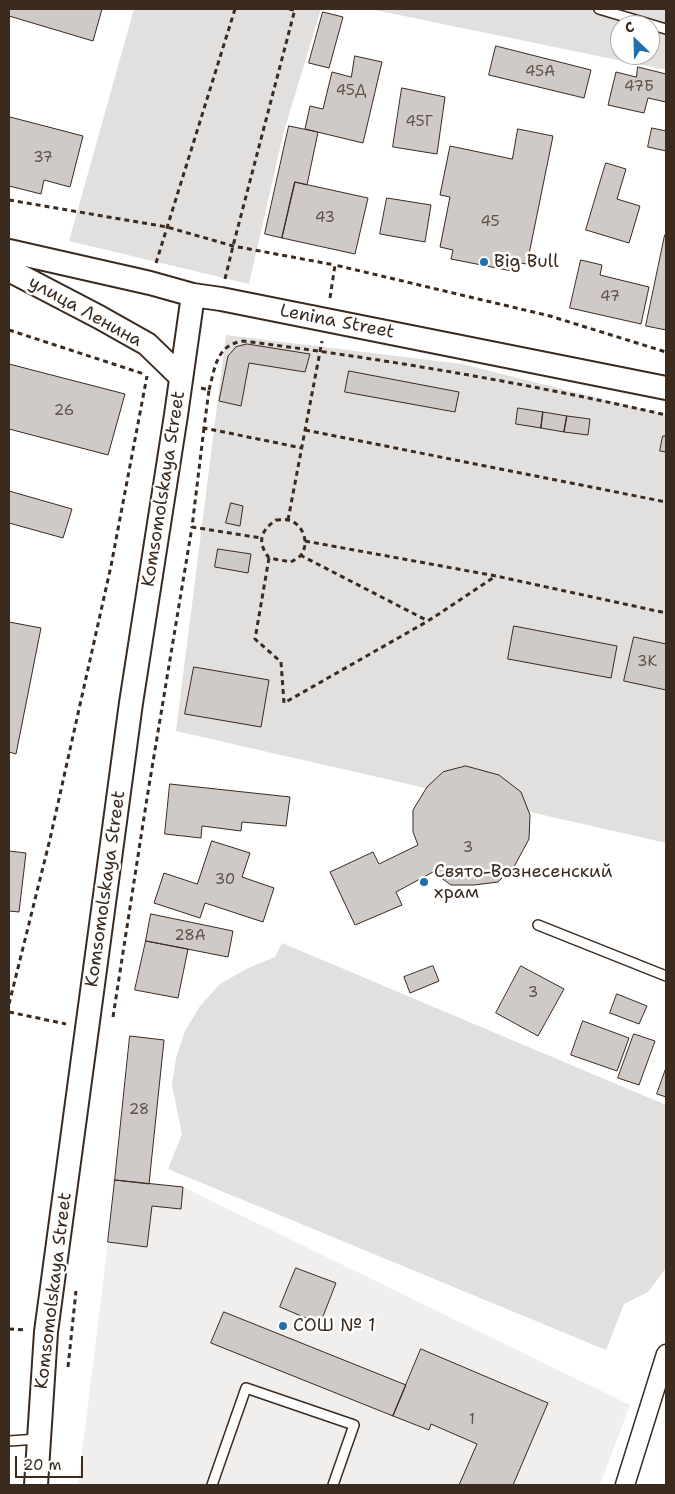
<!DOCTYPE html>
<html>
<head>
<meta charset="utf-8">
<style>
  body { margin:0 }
  #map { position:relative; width:675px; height:1494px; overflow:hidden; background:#fff; font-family:"Shantell Sans",sans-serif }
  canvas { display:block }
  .frame { position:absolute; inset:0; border:10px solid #3b2a1e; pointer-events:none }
  .north { position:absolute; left:610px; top:15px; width:50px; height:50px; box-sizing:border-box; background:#fff; border:1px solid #b1aaa5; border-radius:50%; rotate:336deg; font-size:14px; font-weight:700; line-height:20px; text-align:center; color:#3b2a1e }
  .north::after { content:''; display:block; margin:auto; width:18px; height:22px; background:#1f6fb2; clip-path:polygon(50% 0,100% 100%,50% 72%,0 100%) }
  .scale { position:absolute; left:15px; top:1456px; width:68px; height:22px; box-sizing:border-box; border:2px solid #3b2a1e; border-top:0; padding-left:6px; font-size:15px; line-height:18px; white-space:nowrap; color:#3b2a1e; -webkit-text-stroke:4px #fff; paint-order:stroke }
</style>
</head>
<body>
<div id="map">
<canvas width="675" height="1494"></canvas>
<div class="frame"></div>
<div class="north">С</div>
<div class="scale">20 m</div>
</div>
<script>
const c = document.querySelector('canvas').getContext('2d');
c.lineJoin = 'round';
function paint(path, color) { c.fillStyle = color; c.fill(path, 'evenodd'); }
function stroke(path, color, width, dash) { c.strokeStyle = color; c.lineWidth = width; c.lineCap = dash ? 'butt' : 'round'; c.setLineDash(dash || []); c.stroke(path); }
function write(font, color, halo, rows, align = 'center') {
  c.font = font + ' "Shantell Sans",sans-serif'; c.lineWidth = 5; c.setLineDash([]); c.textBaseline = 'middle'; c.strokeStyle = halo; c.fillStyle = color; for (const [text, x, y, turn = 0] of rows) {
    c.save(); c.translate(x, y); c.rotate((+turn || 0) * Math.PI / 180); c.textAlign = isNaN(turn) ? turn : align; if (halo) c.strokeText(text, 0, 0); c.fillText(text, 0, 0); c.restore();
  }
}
const built = new Path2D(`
  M183 1187 630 1405 600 1485H78L108 1242 147 1247 152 1206 180 1209Z`);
const green = new Path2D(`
  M134 9H321L284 131 249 284 69 241Z
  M370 9H666V70ZM620 25H650V55H620Z
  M226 335 462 364 666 415V843L176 731Z
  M282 943 666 1105V1268L648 1292 624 1304 606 1350 168 1169 182 1134 172 1085 176 1058 185 1031 200 1006 220 984 248 968 275 957Z`);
const building = new Path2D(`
  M9 9H102L93 41 9 16Z
  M323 12 343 17 329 68 309 63Z
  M496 46 591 70 584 98 489 75Z
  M355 56 382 62 363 143 305 129 310 106 323 109 332 72 351 77Z
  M638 67 666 74V102L648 98 644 113 608 105 616 72 636 77Z
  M402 88 445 97 437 154 393 147Z
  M10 117 83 136 70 187 44 180 41 194 9 186Z
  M289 126 318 132 307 185 295 182 282 238 265 234Z
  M652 128 666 131V151L648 147Z
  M518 129 553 136 527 264 514 262 512 271 451 259 453 250 440 247 450 197 440 195 450 146 512 159Z
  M606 163 626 169 617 199 640 206 629 243 586 230Z
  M295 182 368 198 355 254 282 238Z
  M387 198 431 205 425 242 380 234Z
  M665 235H666V330L646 326Z
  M581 260 602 265 600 275 649 287 641 324 570 308Z
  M247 344 310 354 305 372 249 363 241 406 219 401 228 356 236 347Z
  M9 364 125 394 108 455 9 429Z
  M349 371 459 392 455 412 345 392Z
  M518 408 543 412 541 428 516 424Z
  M543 412 567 416 564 432 541 428Z
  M567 416 590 419 588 435 564 432Z
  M663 436H666V452L660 451Z
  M9 491 72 509 63 538 9 523Z
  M231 503 243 506 240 526 226 523Z
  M218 549 251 554 248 573 215 567Z
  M9 622 41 628 16 754 9 752Z
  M514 626 617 646 611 678 508 659Z
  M634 637 666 644V690L624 681Z
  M194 667 269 680 261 727 185 714Z
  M466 766 499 775 521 792 530 815 529 839 515 865 498 882 474 885H451L433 872 396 892 402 905 355 925 330 872 373 852 379 864 418 845 413 832V810L427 787 443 772Z
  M170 784 290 797 286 826 242 822 241 831 202 826 201 838 165 834Z
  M212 841 250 853 242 877 274 888 263 922 205 903 200 918 154 903 164 873 197 884Z
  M9 851 26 853 19 912 9 911Z
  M151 914 233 931 228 957 146 941Z
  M146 941 188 949 178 998 135 990Z
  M433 966 439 981 410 993 404 977Z
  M521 966 564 989 538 1036 496 1013Z
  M617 994 647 1006 639 1024 610 1013Z
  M583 1021 629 1038 617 1071 571 1055Z
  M634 1034 655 1041 639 1085 618 1078Z
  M130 1036 164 1040 149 1184 115 1180Z
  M666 1068V1097L657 1094Z
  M115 1180 183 1187 181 1209 152 1206 147 1247 108 1242Z
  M296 1268 336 1283 320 1324 280 1307Z
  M224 1312 406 1385 393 1416 211 1343Z
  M421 1349 548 1403 513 1485H459L477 1444 431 1424 429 1430 393 1416Z`);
const path = new Path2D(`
  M289 9 294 10
  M9 200 167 227 233 246 335 265
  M156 263 235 9
  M225 279 233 246 295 9
  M330 298 335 265 550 316 666 352
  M9 330 144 374
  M201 388 209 390 204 428 302 448
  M209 390C215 368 216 345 243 341 385 359 527 383 666 415
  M204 428 192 527 261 538
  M305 430 666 502
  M276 520C280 520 284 519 288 520 303 523 310 543 301 555 299 558 294 560 291 562L269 558C257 542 260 531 276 520Z
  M288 520 322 341
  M305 541 496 576 666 613
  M300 555 428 621
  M269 558 255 639 281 662 284 703 428 621 496 576
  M9 1004 50 839 111 566 147 376
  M9 1012 66 1024
  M113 1017 147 798 192 527
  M9 1329 26 1330
  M68 1367 76 1291`);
const service = new Path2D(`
  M599 9 666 29
  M538 925 666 976
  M9 1441 38 1439
  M212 1485 246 1388 354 1425 333 1485`);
const minor = new Path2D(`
  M625 1485 666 1354`);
const tertiary = new Path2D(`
  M9 251 150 283 193 295 221 299 666 388
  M9 270 99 317 147 344 181 377
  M36 1485 46 1332 131 703 176 415 193 295`);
const markers = [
  [484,262,5,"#1f6fb2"],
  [424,882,5,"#1f6fb2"],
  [283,1326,5,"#1f6fb2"]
];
const numberNames = [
  ["45А",540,72],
  ["47Б",639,87],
  ["45Д",351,91],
  ["45Г",419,122],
  ["37",43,158],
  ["43",325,218],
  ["45",490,222],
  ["47",610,297],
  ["26",64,411],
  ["3К",647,662],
  ["3",468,848],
  ["30",225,880],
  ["28А",190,936],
  ["3",533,993],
  ["28",139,1110],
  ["1",472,1420]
];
const poiNames = [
  ["Big Bull",494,262],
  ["Свято-Вознесенский",434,872],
  ["храм",434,893],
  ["СОШ № 1",293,1326]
];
const streetNames = [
  ["улица Ленина",85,312,29],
  ["Lenina Street",337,322,11],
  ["Komsomolskaya Street",164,489,-81],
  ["Komsomolskaya Street",106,889,-82],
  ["Komsomolskaya Street",54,1291,-83]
];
paint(built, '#f1efee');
paint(green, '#e2e0de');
paint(building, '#cfcac7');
stroke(building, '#3b2a1e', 1);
stroke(service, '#3b2a1e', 12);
stroke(minor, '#3b2a1e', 21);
stroke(tertiary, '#3b2a1e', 26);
stroke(path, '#3b2a1e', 3, [5, 4]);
stroke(service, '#fff', 9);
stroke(minor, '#fff', 18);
stroke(tertiary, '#fff', 22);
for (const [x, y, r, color] of markers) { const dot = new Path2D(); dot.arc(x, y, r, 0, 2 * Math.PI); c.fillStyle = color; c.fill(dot); stroke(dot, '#fff', 2); }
write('15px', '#605248', null, numberNames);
write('18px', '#3b2a1e', '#fff', poiNames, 'left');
write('18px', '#3b2a1e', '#fff', streetNames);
</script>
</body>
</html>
